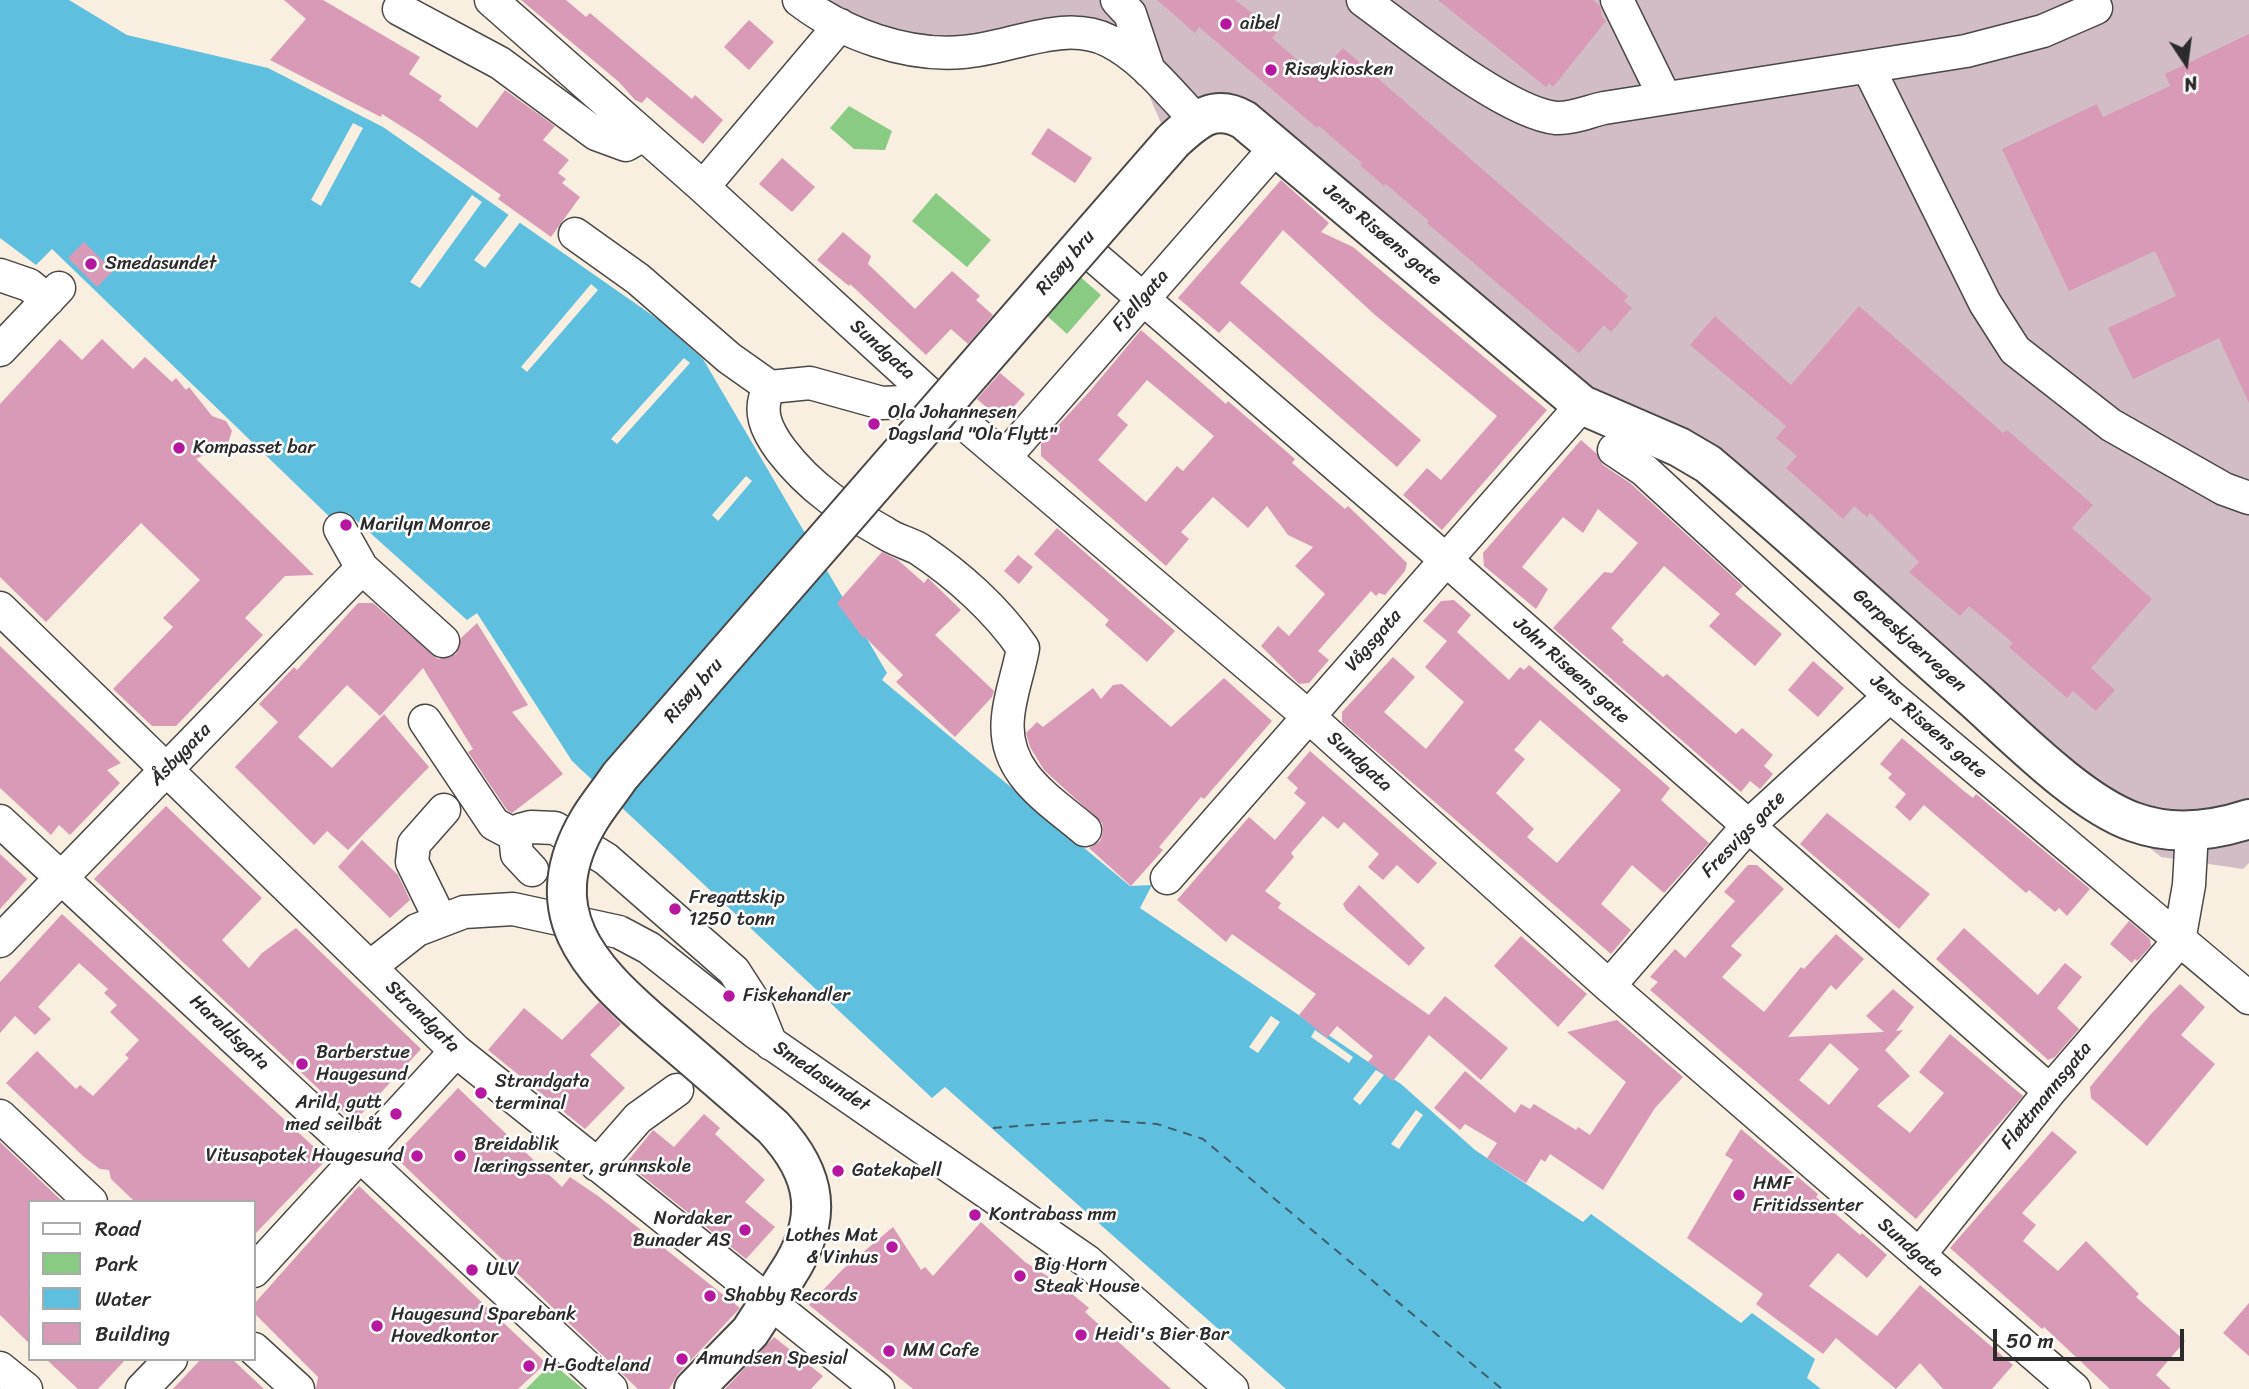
<!DOCTYPE html>
<html>
<head>
<meta charset="utf-8">
<style>
  body { margin:0 }
  #map { position:relative; width:2249px; height:1389px; overflow:hidden; background:#f9efe1; font-family:Sriracha,sans-serif }
  canvas { display:block }
  .legend { position:absolute; left:28px; top:1200px; width:228px; height:161px; box-sizing:border-box; background:#fff; border:2px solid #aaa; margin:0; padding:9px 12px; list-style:none; font-size:21px; color:#2b2b2b }
  .legend li { display:flex; align-items:center; gap:14px; height:35px }
  .legend b { width:35px; border:2px solid #aaa }
  .north { position:absolute; left:2151px; top:28px; width:70px; height:70px; -webkit-text-stroke:5px #fff; paint-order:stroke; rotate:167deg; font-size:19px; font-weight:700; line-height:28px; text-align:center; color:#2b2b2b }
  .north::after { content:''; display:block; margin:auto; width:24px; height:32px; background:#2b2b2b; clip-path:polygon(50% 0,100% 100%,50% 72%,0 100%) }
  .scale { position:absolute; left:1993px; top:1329px; width:191px; height:32px; box-sizing:border-box; border:4px solid #2b2b2b; border-top:0; padding-left:9px; font-size:21px; line-height:24px; white-space:nowrap; color:#2b2b2b; -webkit-text-stroke:5px #fff; paint-order:stroke }
</style>
</head>
<body>
<div id="map">
<canvas width="2249" height="1389"></canvas>
<ul class="legend">
<li><b style="height:9px;background:#fff"></b>Road</li>
<li><b style="height:19px;background:#89cb83"></b>Park</li>
<li><b style="height:19px;background:#5fbfde"></b>Water</li>
<li><b style="height:19px;background:#d89ab6"></b>Building</li>
</ul>
<div class="north">N</div>
<div class="scale">50 m</div>
</div>
<script>
const c = document.querySelector('canvas').getContext('2d');
c.lineJoin = 'round';
function paint(path, color) { c.fillStyle = color; c.fill(path, 'evenodd'); }
function stroke(path, color, width, dash) { c.strokeStyle = color; c.lineWidth = width; c.lineCap = dash ? 'butt' : 'round'; c.setLineDash(dash || []); c.stroke(path); }
function write(font, color, halo, rows, align = 'center') {
  c.font = font + ' Sriracha,sans-serif'; c.lineWidth = 5; c.setLineDash([]); c.textBaseline = 'middle'; c.strokeStyle = halo; c.fillStyle = color; for (const [text, x, y, turn = 0] of rows) {
    c.save(); c.translate(x, y); c.rotate((+turn || 0) * Math.PI / 180); c.textAlign = isNaN(turn) ? turn : align; if (halo) c.strokeText(text, 0, 0); c.fillText(text, 0, 0); c.restore();
  }
}
const industrial = new Path2D(`
  M792 0H2249V863L2243 869 2161 857 2021 743 1902 632 1255 135 1203 122 1170 144 1132 56 1114 46 929 64Z`);
const green = new Path2D(`
  M849 106 892 131 885 150 854 149 830 128Z
  M936 193 991 240 967 267 912 221Z
  M1069 267 1101 295 1067 334 1035 305Z
  M552 1363 583 1389H526Z`);
const water = new Path2D(`
  M0 0H69L127 35 268 68 383 127 659 320 703 359 887 673 882 680 1130 886 1152 885 1140 908 1401 1084 1475 1150 1583 1222 1591 1214 1741 1323 1752 1313 1815 1359 1807 1378 1821 1389H1286L945 1087 932 1098 572 761 477 613 467 620 348 513 337 524 52 249 36 265 0 238Z`);
const pier = new Path2D(`
  M353 123 363 128 321 206 311 200Z
  M472 195 482 202 420 288 410 282Z
  M510 213 521 221 485 268 474 260Z
  M591 284 598 290 527 372 521 367Z
  M684 358 690 363 617 444 611 439Z
  M746 476 752 481 718 521 712 515Z
  M1271 1016 1280 1022 1258 1053 1249 1047Z
  M1315 1030 1353 1057 1349 1063 1311 1037Z
  M1376 1070 1384 1075 1360 1105 1353 1099Z
  M1416 1110 1423 1115 1399 1149 1391 1144Z`);
const ferry = new Path2D(`
  M993 1128 1098 1120 1157 1124 1203 1139 1502 1389`);
const building = new Path2D(`
  M284 0H323L420 57 409 74 442 96 439 100 477 128 505 90 555 126 543 140 569 160 558 173 566 179 562 183 580 197 551 237 498 199 501 195 420 138 382 114 381 117 270 60 306 19Z
  M521 0H566L586 17 590 13 692 99 695 95 723 120 703 144 647 97 642 103 635 100 619 82Z
  M1157 0H1235L1277 32 1272 38 1317 77 1343 48 1628 296 1624 301 1632 308 1611 332 1604 325 1579 353 1427 223 1429 221 1386 184 1384 186 1360 165 1362 163 1319 126 1317 128 1199 27 1195 33Z
  M1438 0H1593L1600 6 1602 17 1606 21 1553 87 1549 83 1546 87Z
  M749 20 774 42 749 70 724 47Z
  M2249 34V403L2219 338 2133 379 2108 328 2176 296 2155 251 2069 291 2002 149 2097 104 2103 117 2170 86 2165 74Z
  M1048 128 1092 158 1075 183 1031 154Z
  M782 158 815 187 792 212 759 184Z
  M1281 180 1329 223 1321 232 1353 247 1547 410 1442 530 1403 495 1427 468 1441 480 1497 416 1375 315 1283 230 1240 283 1421 440 1397 467 1230 321 1219 333 1178 298Z
  M843 232 871 256 868 264 915 309 952 271 980 296 976 300 993 315 968 344 951 329 926 355 850 284 849 286 817 260Z
  M84 242 113 271 97 287 68 258Z
  M1859 306 2003 433 2007 430 2093 505 2072 528 2152 599 2091 668 2115 690 2096 711 2073 691 2067 698 2009 647 2013 643 1969 606 1960 616 1909 572 1919 562 1870 513 1867 517 1854 506 1843 519 1786 468 1797 456 1776 438 1786 426 1690 345 1715 316 1791 385Z
  M1141 330 1226 404 1228 401 1295 459 1292 463 1345 509 1348 506 1407 563 1405 571 1385 595 1379 593 1376 596 1371 591 1318 651 1329 660 1309 683 1299 684 1261 646 1278 626 1289 636 1325 594 1295 566 1313 547 1288 535 1267 506 1248 528 1213 497 1181 532 1189 539 1166 566 1041 456V444L1090 391ZM1147 380 1214 436 1183 471 1177 466 1146 502 1098 460 1128 425 1117 415Z
  M60 339 82 360 102 339 133 369 145 357 172 382 176 378 186 390 189 387 212 416 226 421 232 431 228 443 196 459 314 575 285 576 245 618 263 635 176 726H152L113 689 173 627 163 618 200 580 141 523 46 622 0 577V404Z
  M1000 373 1025 394 1007 414 1000 408 995 415 977 399Z
  M1581 440 1597 454 1603 465 1630 483 1743 586 1735 594 1782 634 1755 666 1709 626 1720 614 1664 566 1611 628 1624 640 1622 642 1663 677 1667 674 1736 734 1742 728 1773 755 1764 766 1773 774 1760 789 1750 781 1741 792 1553 628 1604 572 1612 573 1638 543 1598 509 1583 533 1563 517 1522 567 1548 589 1536 609 1484 566 1483 553Z
  M1057 528 1175 631 1147 662 1105 625 1109 620 1034 554Z
  M882 552 898 560 924 583 928 578 961 610 935 635 994 691 992 697 955 737 896 682 903 675 865 637 863 638 837 603Z
  M1018 555 1033 567 1019 584 1004 571Z
  M1454 600 1471 615 1457 632 1509 680 1520 667 1524 670 1529 665 1670 788 1661 800 1709 843 1664 893 1632 865 1601 904 1631 930 1611 954 1342 722V712L1393 657 1415 677 1384 712 1426 749 1464 702 1425 667 1447 641 1423 621 1441 601ZM1540 720 1621 790 1557 863 1527 837 1534 829 1496 793 1525 759 1514 750Z
  M358 603H373L438 659 456 654 461 638 477 623 528 705 512 712 563 774 512 813 507 810 468 752 473 749 423 668 380 716 347 685 298 737 332 768 384 714 429 767 348 850 327 831 314 845 235 767 278 722 259 704 294 667 297 670Z
  M0 646 121 763 107 770 120 783 70 835 59 825 51 835 0 788Z
  M1813 661 1844 688 1818 717 1788 690Z
  M1224 678 1272 721 1204 799 1201 797 1159 847 1163 850 1131 886 1089 848 1100 841 1103 832 1102 823 1044 770 1030 747 1026 733 1037 722 1043 727 1093 688 1101 699 1113 685 1122 684 1171 727Z
  M1902 738 1965 792 1973 798 1976 794 2090 889 2067 916 2059 908 2055 912 2029 890 2026 893 1924 805 1910 821 1895 807 1906 794 1888 778 1892 774 1880 764Z
  M1310 751 1437 863 1418 884 1397 865 1383 880 1368 867 1379 854 1344 822 1338 829 1323 816 1291 853 1294 857 1265 891 1281 903 1278 908 1429 1015 1445 996 1508 1048 1481 1080 1429 1035 1393 1081 1368 1062 1373 1056 1337 1026 1327 1038 1299 1015 1316 994 1232 934 1226 942 1177 900 1249 817 1275 840 1306 803 1294 793 1298 788 1287 778Z
  M166 806 262 898 222 940 249 968 262 953 296 928 421 1049 354 1122 94 879Z
  M1827 813 1930 894 1899 929 1800 844Z
  M362 840 398 875 410 900 390 918 338 867Z
  M0 854 27 879 0 909Z
  M1748 865H1757L1784 889 1731 946 1742 955 1722 977 1764 1012 1801 967 1804 969 1836 934 1864 959 1836 990 1831 985 1788 1037 1884 1032 1866 1016 1893 989 1914 1007 1896 1031 1903 1030 1885 1050 1910 1076 1877 1106 1910 1133 1944 1093 1919 1072 1950 1034 2023 1096 1916 1219 1650 990 1658 982 1650 977 1675 949 1685 958 1735 901 1724 892ZM1830 1043 1859 1069 1829 1105 1799 1080Z
  M1359 885 1425 948 1409 966 1346 910 1343 904Z
  M62 914 327 1159 254 1235V1202L133 1200 111 1179 109 1170 100 1169 84 1157 6 1083 37 1051 76 1089 80 1085 93 1096 129 1058 125 1055 139 1040 110 1012 117 1005 104 993 108 989 79 963 38 1007 51 1019 35 1035 15 1016 0 1033V982Z
  M2129 921 2150 939 2151 946 2137 961 2135 959 2132 963 2110 944Z
  M1964 928 2038 995 2065 963 2082 977 2057 1008 2079 1029 2055 1057 2048 1060 1936 959Z
  M1521 936 1587 994 1558 1027 1494 966Z
  M2180 984 2205 1007 2181 1035 2215 1064 2147 1146 2091 1098 2090 1087 2151 1014Z
  M599 1002 621 1024 590 1055 625 1088 585 1129 488 1050 524 1008 562 1040Z
  M1617 1020 1683 1077 1655 1108 1603 1190 1550 1154 1545 1162 1541 1159 1526 1183 1487 1158 1497 1143 1465 1124 1460 1130 1434 1108 1465 1071 1515 1113 1521 1104 1530 1109 1534 1104 1576 1130 1578 1127 1590 1135 1626 1082 1567 1032Z
  M458 1088 562 1187 570 1177 598 1196 740 1308 678 1374 669 1389H638L394 1156Z
  M704 1114 720 1128 715 1134 765 1180 745 1202 775 1227 746 1259 626 1163 653 1130 674 1147Z
  M1741 1129 1818 1194 1816 1197 1860 1235 1862 1233 1887 1255 1867 1278 1838 1253 1809 1286 1877 1336 1920 1285 2013 1365 1992 1389H1943L1920 1363 1896 1389 1836 1338 1823 1354 1756 1304 1763 1294 1687 1238 1733 1160 1725 1155Z
  M2052 1131 2077 1152 2022 1213 2036 1225 2023 1241 2058 1271 2086 1241 2139 1294 2136 1297 2185 1341 2156 1375 2171 1389H2110L2044 1327 2042 1329 1950 1248Z
  M0 1142 63 1202H30V1344L0 1315Z
  M359 1186 546 1363 518 1389H316L318 1377 254 1313V1304Z
  M981 1222 1025 1262 1060 1284 1089 1308 1085 1312 1171 1389H913L809 1305 842 1270 893 1227 921 1270 925 1267 933 1276Z
  M2249 1303V1356L2223 1333Z
  M774 1337 823 1376 811 1389H725Z
  M46 1359H126L98 1389H78Z
  M201 1359H232L264 1389H173Z`);
const minor = new Path2D(`
  M491 0 703 187 927 392 1308 716 1609 986 2074 1389
  M799 0C843 34 907 57 963 52 1010 49 1064 18 1109 41 1143 58 1170 93 1196 120
  M1117 0 1130 14 1149 71
  M1363 0C1407 32 1506 113 1556 118 1571 119 1590 111 1604 108L1966 51 2043 31 2096 8
  M1617 0 1665 98
  M399 9 500 63 596 134 626 145 643 135
  M1868 67 1985 303 2015 350 2111 425 2224 489 2249 498
  M703 187 840 25
  M575 234 638 279 729 358 770 387 810 383 882 403 903 402 927 392
  M1091 254 1445 559 2050 1091
  M0 275 29 285 48 300
  M0 350 59 288
  M770 387C756 410 767 431 781 450 811 489 843 509 885 533 895 540 908 543 919 549 958 575 997 610 1023 648 1019 671 1010 694 1008 717 1002 772 1047 798 1085 830
  M1614 450 1644 470 1890 696 2249 998
  M1005 457 1277 146
  M340 529 362 568 443 641
  M0 608 456 1051 878 1389
  M425 721 494 824 515 835
  M0 821 611 1389
  M515 835 520 830 531 827 555 828 606 859 734 971 754 1002 771 1044
  M515 835 517 854 532 870
  M1167 878 1582 405
  M440 919 412 862 414 844 444 810
  M0 941 362 568
  M2179 941 2189 885 2192 831
  M370 967 417 930 464 912 513 909 619 932 649 948 755 1032 1088 1262 1232 1389
  M1609 986 1747 827 1890 696
  M0 1116 91 1202
  M597 1165 638 1118 677 1090
  M1919 1255 2050 1091 2179 941
  M254 1271 456 1051
  M254 1349 298 1389
  M0 1368 26 1389
  M142 1389 171 1359`);
const major = new Path2D(`
  M1173 141C1196 120 1214 103 1244 120L1582 405 1679 447 1708 464C1799 541 1886 621 1975 700 2017 738 2082 804 2134 822 2172 836 2212 831 2249 819
  M694 1389 750 1332 787 1275`);
const majorBridge = new Path2D(`
  M787 1275C824 1219 818 1175 773 1127 734 1093 695 1059 655 1025 588 967 535 911 589 820 598 805 610 791 620 776L1173 141`);
const markers = [
  [1226,24,7,"#b5179e"],
  [1271,70,7,"#b5179e"],
  [91,264,7,"#b5179e"],
  [874,424,7,"#b5179e"],
  [179,448,7,"#b5179e"],
  [346,525,7,"#b5179e"],
  [675,909,7,"#b5179e"],
  [729,996,7,"#b5179e"],
  [302,1064,7,"#b5179e"],
  [481,1093,7,"#b5179e"],
  [396,1114,7,"#b5179e"],
  [417,1156,7,"#b5179e"],
  [460,1156,7,"#b5179e"],
  [838,1171,7,"#b5179e"],
  [1739,1195,7,"#b5179e"],
  [975,1215,7,"#b5179e"],
  [745,1230,7,"#b5179e"],
  [892,1247,7,"#b5179e"],
  [472,1270,7,"#b5179e"],
  [1020,1276,7,"#b5179e"],
  [710,1296,7,"#b5179e"],
  [377,1326,7,"#b5179e"],
  [1081,1335,7,"#b5179e"],
  [889,1351,7,"#b5179e"],
  [682,1359,7,"#b5179e"],
  [529,1366,7,"#b5179e"]
];
const poiNames = [
  ["aibel",1240,24],
  ["Risøykiosken",1285,70],
  ["Smedasundet",105,264],
  ["Ola Johannesen",888,413],
  ["Dagsland \"Ola Flytt\"",888,435],
  ["Kompasset bar",193,448],
  ["Marilyn Monroe",360,525],
  ["Fregattskip",689,898],
  ["1250 tonn",689,920],
  ["Fiskehandler",743,996],
  ["Barberstue",316,1053],
  ["Haugesund",316,1075],
  ["Strandgata",495,1082],
  ["terminal",495,1104],
  ["Arild, gutt",382,1103,"right"],
  ["med seilbåt",382,1125,"right"],
  ["Breidablik",474,1145],
  ["læringssenter, grunnskole",474,1167],
  ["Vitusapotek Haugesund",403,1156,"right"],
  ["Gatekapell",852,1171],
  ["HMF",1753,1184],
  ["Fritidssenter",1753,1206],
  ["Kontrabass mm",989,1215],
  ["Nordaker",731,1219,"right"],
  ["Bunader AS",731,1241,"right"],
  ["Lothes Mat",878,1236,"right"],
  ["& Vinhus",878,1258,"right"],
  ["Big Horn",1034,1265],
  ["Steak House",1034,1287],
  ["ULV",486,1270],
  ["Shabby Records",724,1296],
  ["Haugesund Sparebank",391,1315],
  ["Hovedkontor",391,1337],
  ["Heidi's Bier Bar",1095,1335],
  ["MM Cafe",903,1351],
  ["Amundsen Spesial",696,1359],
  ["H-Godteland",543,1366]
];
const streetNames = [
  ["Jens Risøens gate",1382,235,40],
  ["Risøy bru",1066,263,-49],
  ["Fjellgata",1141,301,-49],
  ["Sundgata",882,350,42],
  ["Vågsgata",1374,641,-49],
  ["Garpeskjærvegen",1909,641,42],
  ["John Risøens gate",1571,671,42],
  ["Risøy bru",694,691,-49],
  ["Jens Risøens gate",1928,727,41],
  ["Åsbygata",181,755,-46],
  ["Sundgata",1359,762,42],
  ["Fresvigs gate",1744,835,-46],
  ["Strandgata",422,1017,44],
  ["Haraldsgata",229,1033,43],
  ["Smedasundet",821,1077,34],
  ["Fløttmannsgata",2047,1096,-51],
  ["Sundgata",1910,1248,41]
];
paint(industrial, '#d2bdc6');
paint(green, '#89cb83');
paint(water, '#5fbfde');
paint(pier, '#f9efe1');
stroke(ferry, '#3d5f6a', 2, [9, 7]);
paint(building, '#d89ab6');
stroke(minor, '#4a4846', 35);
stroke(major, '#4a4846', 42);
stroke(minor, '#fff', 32);
stroke(major, '#fff', 38);
stroke(majorBridge, '#4a4846', 42, []);
stroke(majorBridge, '#fff', 38);
for (const [x, y, r, color] of markers) { const dot = new Path2D(); dot.arc(x, y, r, 0, 2 * Math.PI); c.fillStyle = color; c.fill(dot); stroke(dot, '#fff', 2.5); }
write('19px', '#2b2b2b', '#fff', poiNames, 'left');
write('19px', '#2b2b2b', '#fff', streetNames);
</script>
</body>
</html>
